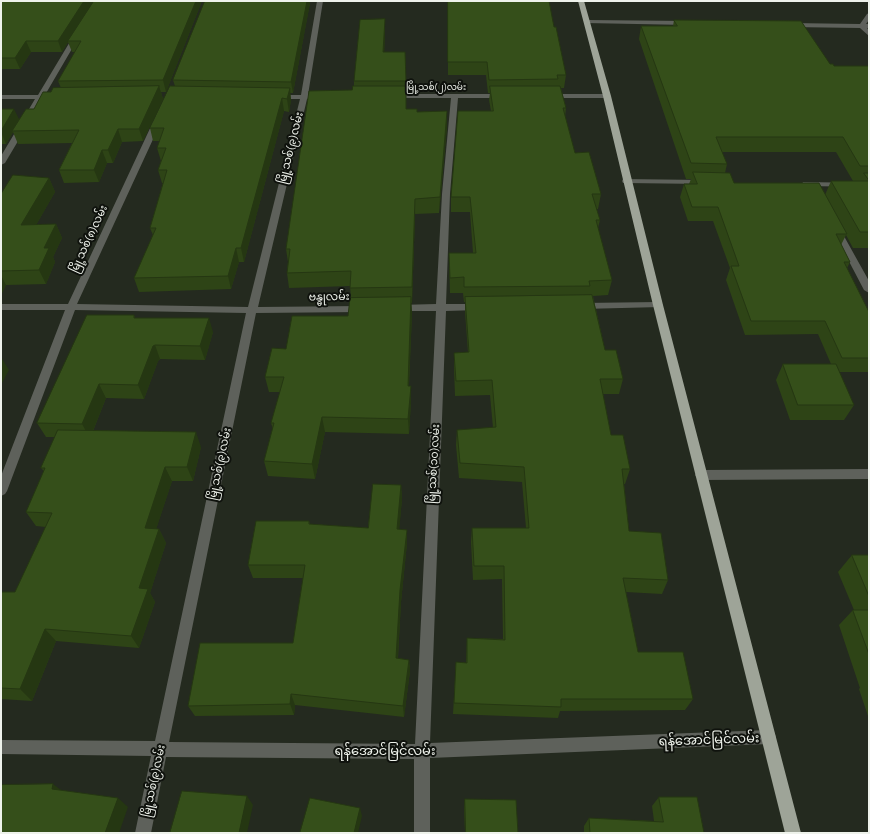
<!DOCTYPE html>
<html>
<head>
<meta charset="utf-8">
<style>
  body { margin:0 }
  #map { position:relative; width:870px; height:834px; overflow:hidden; background:#242a1f; font-family:"IBM Plex Sans",sans-serif }
  canvas { display:block }
  .frame { position:absolute; inset:0; border:2px solid #eef2eb; pointer-events:none }
</style>
</head>
<body>
<div id="map">
<canvas width="870" height="834"></canvas>
<div class="frame"></div>
</div>
<script>
const c = document.querySelector('canvas').getContext('2d');
c.lineJoin = 'round';
function paint(path, color) { c.fillStyle = color; c.fill(path, 'evenodd'); }
function stroke(path, color, width, dash) { c.strokeStyle = color; c.lineWidth = width; c.lineCap = dash ? 'butt' : 'round'; c.setLineDash(dash || []); c.stroke(path); }
function write(font, color, halo, rows, align = 'center') {
  c.font = font + ' "IBM Plex Sans","Noto Sans Myanmar",sans-serif'; c.lineWidth = 4; c.setLineDash([]); c.textBaseline = 'middle'; c.strokeStyle = halo; c.fillStyle = color; for (const [text, x, y, turn = 0] of rows) {
    c.save(); c.translate(x, y); c.rotate((+turn || 0) * Math.PI / 180); c.textAlign = isNaN(turn) ? turn : align; if (halo) c.strokeText(text, 0, 0); c.fillText(text, 0, 0); c.restore();
  }
}
const minor = new Path2D(`
  M317 1H323L308 95 314 97 307 99 258 307 362 306 367 309 362 312 256 313 169 742 415 744 436 311H398L393 308 398 305 436 304 442 194 451 98H392L388 96 392 94H507V98H458L450 194 446 304H478L483 307 478 310 446 311 430 743 769 730 774 732 776 737 774 742 769 744 430 758V833H414V759L166 757 151 833H135L151 756 1 754V740L155 741 246 313 75 310 7 491 5 494 1 496V476L65 310H1V304H68L153 122 157 120 161 122 77 304 248 307 300 99H276L272 97 276 95H301Z
  M869 13V20L866 24H869V28H867L869 30V36L860 28 790 27 787 25 790 23 860 24 867 14Z
  M587 20 688 21 691 23 688 25 585 23V21Z
  M77 33 80 35 45 95H54L58 97 54 99H43L5 163 1 165V156L35 99H1V95H38L74 35Z
  M547 94H607L611 96 607 98H550L546 96Z
  M623 179 704 180 708 182 704 184 626 183H623L622 181Z
  M803 182 869 183V187L806 186H803L802 184Z
  M836 226 840 229 869 281V293L864 290 832 229Z
  M658 302 661 303 663 305 661 307 582 309 577 306 582 303Z
  M869 469V479L701 480 697 478 695 475 697 472 701 470Z`);
const trunk = new Path2D(`
  M578 1H584L611 96 663 305 801 833H785L653 305 603 96Z`);
const wall = new Path2D(`
  M1 1H202L166 92H161L163 99 143 141 122 142 113 163H107L99 182 64 183 59 170 72 143 18 144 13 132 6 144H1V109L19 120 34 109 51 92 61 88 58 81 75 52H72L68 42 62 52H31L20 69H1Z
  M205 1H310V3L293 93H290L291 100 289 112 284 111 244 262H239L231 289 139 292 134 278 153 235 150 228 163 183H162L158 170 161 161 157 148 160 141H153L150 128 175 86 173 80Z
  M448 1 554 27 566 75 564 88H561L566 108 565 117 575 153 601 194 598 209H596L600 220 598 228 612 280 608 295 593 296 605 350 623 379 619 394H603L611 435 630 469 625 484H624L629 531 668 580 662 594 626 592 638 652 693 699 685 710 560 711 558 718 453 714 456 662 466 663 467 638 503 639 502 579 473 580 471 542 472 528H526L522 482 459 478 456 445 457 430 493 428 490 395 455 396 454 368V353L468 352 465 312V302H464L463 293H450L449 253H473L470 212H451V197L491 111 489 100 490 93H488L486 75H448Z
  M385 19V31L384 52H405L406 109 417 112 447 111V126L439 213 415 214 412 303H411L412 313 409 386 411 401 409 434 325 432 315 479 268 476 264 461 273 429 271 423 280 392H269L265 377 286 349 348 316 351 298 350 286 289 288 287 273 288 262 286 249 354 86V81Z
  M674 20 830 64 834 66H869V248H853L846 235 841 245 850 262 847 268 869 312V372H839L854 405 844 420H790L776 380 783 364H831L818 334 745 335 726 280 730 268 713 221H688L680 197 684 184H689L691 179H686L639 39 641 26H673ZM722 152H836L853 181H831L825 195 734 183 725 173 727 164Z
  M49 178 55 192 36 225 56 224 62 238 53 257 55 262 46 284 6 285 2 293H1V194Z
  M134 315 135 318 213 332 205 360 160 359 158 361 144 399 106 398 93 431 201 447 193 481H172L156 529H159L166 543 150 593 155 602 139 648 56 641 32 701 1 699V592H15L46 527 36 526 26 512 44 471 41 468 55 437H46L37 423Z
  M401 485 402 499 399 529 407 530V543L401 602 398 658 409 660 410 671 404 717 295 705 294 715 195 716 188 706 293 643 303 578H253L248 565 309 521 310 524 368 528Z
  M852 555H869V719L859 689 860 688 839 625 853 610H854L838 572Z
  M659 797 704 833H584V826L589 818 654 821 652 806Z
  M465 799 518 833H465L464 808Z`);
const shadedWall = new Path2D(`
  M84 1H94L68 41V42L62 52 58 41Z
  M196 1H202L166 92 163 80Z
  M307 1H310V3L293 93 291 82Z
  M385 19V31L384 64 383 52Z
  M26 41 31 52 20 69 15 58Z
  M159 86 163 99 143 141 139 129Z
  M290 88 291 100 289 112 287 99Z
  M282 98 284 111 244 262 241 248Z
  M14 109 20 121 12 131 13 132 6 144 1 132V131Z
  M447 111V126L439 213 440 197Z
  M118 129 122 142 113 163 108 150Z
  M102 150 107 163 99 182 94 170Z
  M49 178 55 192 28 239 21 225Z
  M415 199V214L412 303V287Z
  M56 224 62 238 53 257 55 262 46 284 39 270 44 248Z
  M236 248 239 262 231 289 228 276Z
  M1 275 6 285 2 293 1 291Z
  M411 297 412 313 408 401V386Z
  M209 318 213 332 205 360 200 346Z
  M155 345 160 359 158 361 144 399 138 385 153 346Z
  M1 357 9 370 1 385Z
  M99 384 106 398 90 438 82 424Z
  M411 386V401L409 434 408 419Z
  M322 417 325 432 315 479 312 464Z
  M196 432 201 447 193 481 187 467Z
  M165 467 172 481 152 542 145 528Z
  M401 485 402 499 398 543 397 529Z
  M159 529 166 543 150 593 155 602 139 648 131 636 139 588Z
  M407 530V543L401 602 397 670 396 658 400 590Z
  M45 629 56 641 32 701 20 689Z
  M409 660 410 671 404 717 403 706Z
  M291 694 295 705 294 715 290 704Z
  M53 784 65 793 52 789Z
  M247 796 253 805 247 833H239Z
  M118 798 128 807 119 833H105Z
  M360 808 362 816 358 833H354Z`);
const building = new Path2D(`
  M1 1H84L58 41H26L15 58H1Z
  M94 1H196L163 80 58 81 81 41H68Z
  M205 1H307L291 82 173 80Z
  M448 1H549L554 27H556L566 75H557L558 79 489 80 487 62H448Z
  M385 19 383 52H405L406 81H354L360 20Z
  M674 20 801 21 830 64H833L834 66H869V166H860L843 137H716L727 164 691 163 641 26H677Z
  M159 86 139 129H118L108 150H102L94 170H59L79 130 12 131 26 109H34L43 92H51L53 88Z
  M170 86 290 88 287 99 282 98 241 248H236L228 276 134 278 156 228H150L167 170H158L166 148H157L164 128H150Z
  M353 86H406V109H417V112L447 111 440 197 415 199 412 287 350 288 351 271 287 273 290 249H286L309 91 352 90Z
  M490 86H560L566 108H563L575 153 589 152 601 194H592L600 220H596L612 280 589 281 590 286 464 287V277L450 278 449 253H476L470 197H451L458 111H493Z
  M1 109H14L1 131Z
  M693 172 730 173 734 183H819L847 234H836L850 262H844L869 312V358H842L825 321H751L731 266H739L718 207H692L684 184H697Z
  M864 173H869V232H860L831 181H869Z
  M13 175 49 178 21 225 56 224 44 248H49L39 270 1 271V194Z
  M592 295 605 350H616L623 379H600L611 435H623L630 469H622L629 531 661 533 668 580 623 578 638 652H683L693 699H561V707L454 703 456 662 467 663V638L505 640 504 566H474L472 528H529L524 467 460 463 457 430 496 427 492 380 456 381 454 353 469 352 465 297Z
  M411 297 408 386H411L408 419 322 417 312 464 264 461 274 423H271L284 377H265L272 348 286 349 292 316H348L350 298Z
  M87 315H134V318H209L200 346 155 345 153 346 138 385 99 384 82 424 37 423Z
  M783 364H836L854 405H798Z
  M58 430 196 432 187 467H165L145 528 159 529 139 588 148 589 131 636 45 629 20 689 1 688V592H15L52 513 26 512 45 468H41Z
  M373 484 401 485 397 529 407 530 400 590 396 658 409 660 403 706 291 694 290 704 188 706 200 643H293L305 565H248L256 521H309V524L368 528Z
  M852 555H869V596Z
  M853 610H869V654Z
  M53 784 52 789 118 798 105 833H1V785Z
  M182 791 247 796 239 833H170Z
  M659 797H697L704 833H590L589 818 663 822Z
  M310 798 360 808 354 833H300Z
  M465 799 516 800 518 833H466Z`);
const farStreetnames = [
  ["မြို့သစ်(၂)လမ်း",436,87]
];
const streetNames = [
  ["မြို့သစ်(၉)လမ်း",291,148,-76],
  ["မြို့သစ်(၈)လမ်း",89,239,-65],
  ["ဗန္ဓုလမ်း",329,297,-1],
  ["မြို့သစ်(၉)လမ်း",220,464,-78],
  ["မြို့သစ်(၁၀)လမ်း",434,464,-87],
  ["မြို့သစ်(၉)လမ်း",154,781,-78]
];
const nearStreetnames = [
  ["ရန်အောင်မြင်လမ်း",709,740,-2],
  ["ရန်အောင်မြင်လမ်း",385,751]
];
paint(minor, '#5e615b');
paint(trunk, '#9ea498');
paint(wall, '#2e4416');
paint(shadedWall, '#253712');
paint(building, '#354f1a');
stroke(building, '#253712', 1);
write('9px', '#eef2eb', '#0f120d', farStreetnames);
write('11px', '#eef2eb', '#0f120d', streetNames);
write('13px', '#eef2eb', '#0f120d', nearStreetnames);
</script>
</body>
</html>
